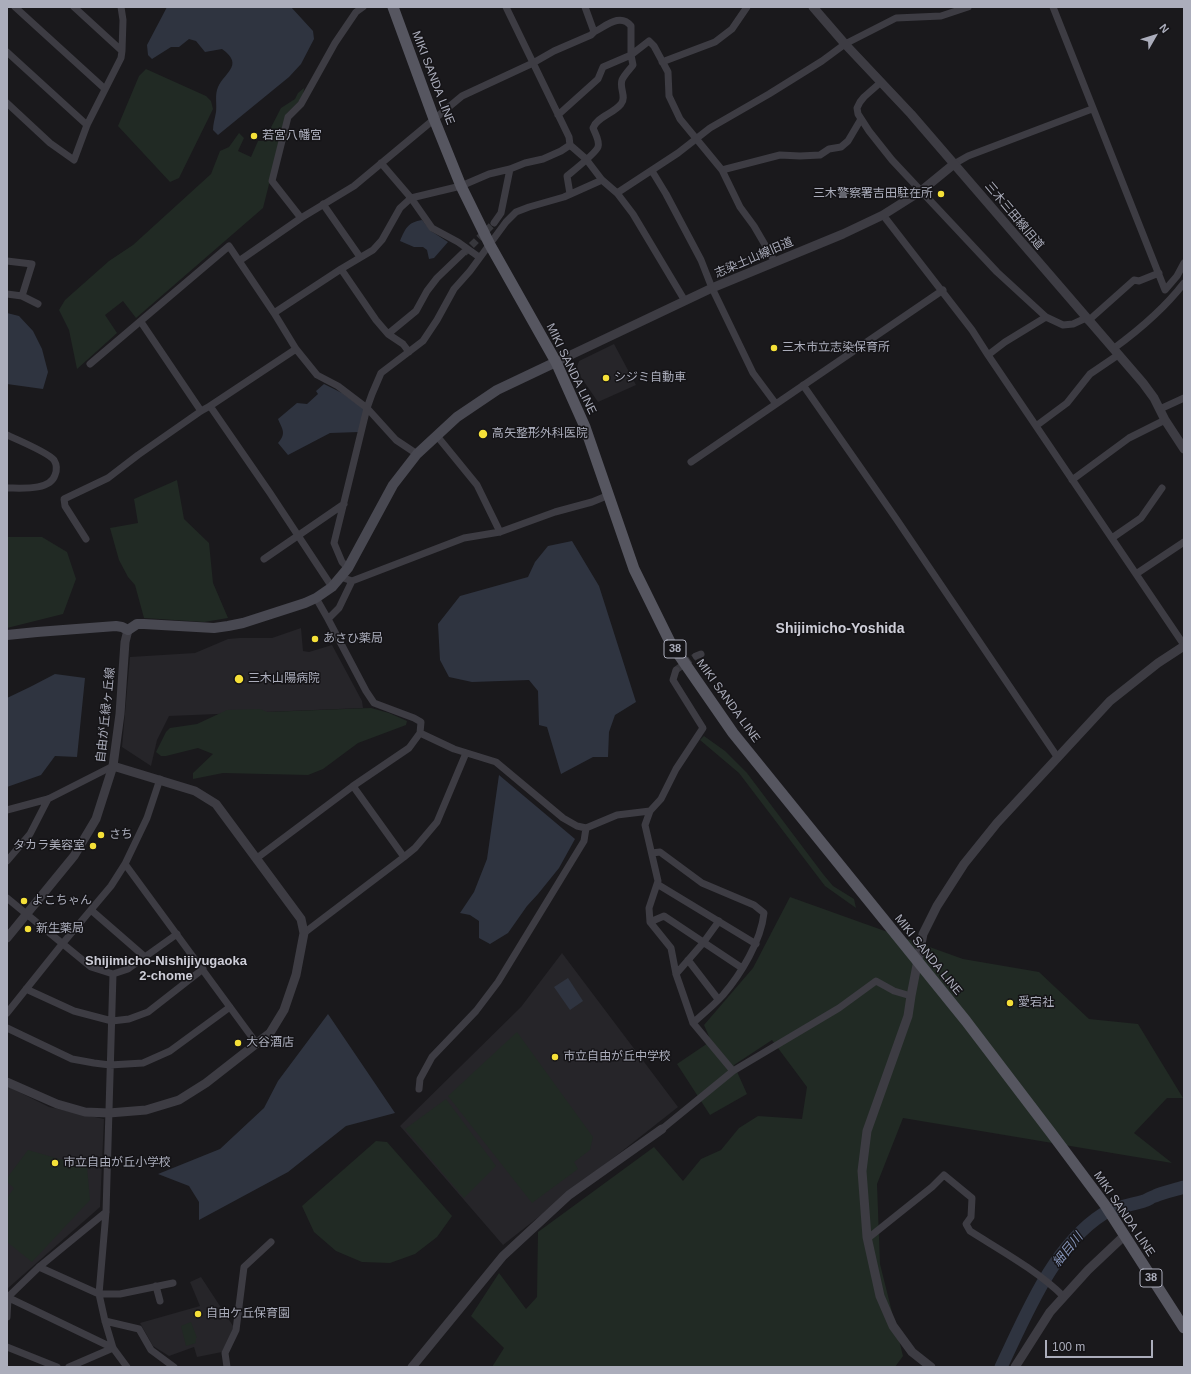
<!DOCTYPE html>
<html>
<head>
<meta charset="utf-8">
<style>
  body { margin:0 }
  #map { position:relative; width:1191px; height:1374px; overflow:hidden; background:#1a191c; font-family:Helvetica,sans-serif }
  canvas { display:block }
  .frame { position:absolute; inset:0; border:8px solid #abadbb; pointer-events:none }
  .north { position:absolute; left:1135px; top:16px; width:40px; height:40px; -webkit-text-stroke:3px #151417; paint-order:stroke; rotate:51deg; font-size:11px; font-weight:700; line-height:16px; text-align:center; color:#abadbb }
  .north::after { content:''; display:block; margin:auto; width:14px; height:18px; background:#abadbb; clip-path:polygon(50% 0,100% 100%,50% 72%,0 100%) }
  .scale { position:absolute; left:1045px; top:1340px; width:108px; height:18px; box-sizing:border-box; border:2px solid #abadbb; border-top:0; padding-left:5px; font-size:12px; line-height:14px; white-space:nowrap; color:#abadbb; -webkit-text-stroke:3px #151417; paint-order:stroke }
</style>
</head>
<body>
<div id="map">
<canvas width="1191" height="1374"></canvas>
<div class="frame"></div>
<div class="north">N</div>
<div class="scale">100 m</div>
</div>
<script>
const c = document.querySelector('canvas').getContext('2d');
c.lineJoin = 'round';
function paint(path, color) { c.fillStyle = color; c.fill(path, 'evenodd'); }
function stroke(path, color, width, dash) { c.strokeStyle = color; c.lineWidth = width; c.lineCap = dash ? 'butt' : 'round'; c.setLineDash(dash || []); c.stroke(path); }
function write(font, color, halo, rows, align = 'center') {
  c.font = font + ' Helvetica,"Noto Sans JP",sans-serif'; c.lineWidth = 3; c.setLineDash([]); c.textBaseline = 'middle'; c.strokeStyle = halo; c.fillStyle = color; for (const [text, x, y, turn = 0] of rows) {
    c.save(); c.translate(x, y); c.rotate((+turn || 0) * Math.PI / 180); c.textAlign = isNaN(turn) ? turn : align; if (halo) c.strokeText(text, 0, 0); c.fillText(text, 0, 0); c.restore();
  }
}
const built = new Path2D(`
  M614 344 636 385 598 402 576 370 579 361Z
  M301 628 303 651 309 652 332 645 362 701 363 708 169 716 157 740 151 766 122 747 130 657 195 653 228 639 240 638H272Z
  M562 953 678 1107 503 1245 400 1126 521 1007Z
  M7 1086 49 1107 104 1119 100 1207 7 1289Z
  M201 1277 235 1329 222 1352 197 1357 194 1347 169 1356 153 1346 140 1323 200 1306 190 1282Z`);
const green = new Path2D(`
  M146 69 206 96 211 101 213 109 179 178 170 182 118 126 139 76Z
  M304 88 303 97 287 113 263 208 136 318 123 301 105 315 117 333 77 369 69 330 59 310 65 300 109 261 133 245 211 174 220 151 229 147 239 133 244 138 238 151 251 157 258 141H264L281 108 295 99 298 93Z
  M177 480 184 519 209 543 213 583 228 618 204 622 144 618 135 585 128 577 119 560 110 528 138 523 134 499Z
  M7 537H42L67 552 76 579 63 614 7 628Z
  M371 708 389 713 407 721 406 725 358 743 323 769 308 775 223 773 193 779V773L213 754 198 748 166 756H161L156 752 166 732 170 728 197 724 227 710 260 709 267 712Z
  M704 736 725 751 747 773 823 874 833 886 854 899 856 908 825 886 739 773 700 740Z
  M790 897 963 959 1039 972 1089 1019 1138 1024 1183 1098H1167L1134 1133 1172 1163 903 1118 877 1184 880 1264 903 1356 895 1367H492L504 1348 471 1316 499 1273 526 1309 537 1297 538 1232 654 1147 683 1181 701 1159 721 1150 739 1128 758 1116 802 1119 807 1087 772 1040 734 1065 747 1094 710 1115 677 1064 711 1041 704 1025 753 968Z
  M517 1032 593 1137 590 1150 574 1162 578 1169 532 1203 448 1096Z
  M446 1099 496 1166 464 1198 405 1129Z
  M376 1141 387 1142 452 1216 437 1237 415 1254 390 1263 362 1262 336 1251 314 1232 302 1206Z
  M28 1150 87 1167 90 1200 32 1262 7 1242V1198L14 1188 7 1182V1178Z
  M191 1322 197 1338H196V1341H195L196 1343 186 1346 181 1326Z`);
const water = new Path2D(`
  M167 7H291L313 31 314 39 301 64 289 77 218 135 213 130C213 124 215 118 216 112 217 105 215 97 217 90 222 73 246 66 222 49L205 52 196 41 189 39 179 47H171L152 59 148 55 147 45Z
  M422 220 431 231 448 242 434 258 429 259 427 250 423 247H414L400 241C405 229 408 222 422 220Z
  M7 313 19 316 33 331 42 349 48 372 43 389 7 384Z
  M324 384 342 393 363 408 364 411 359 432 330 433 288 455 278 443C287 433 282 429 278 419L297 403 307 404 318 394 316 391Z
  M572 541 599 586 636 702 615 715 609 732 608 757H593L561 774 547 727 539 725 538 691 529 680 472 682 449 677 440 660 438 624 460 596 528 577 535 562 548 546Z
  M55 674 85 678 77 757 55 756 41 775 7 787V698L30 687Z
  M499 775 575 839 559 868 538 894 527 906 508 933 490 944 479 938V921L470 915 460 913 474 892 487 859Z
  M568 978 583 1001 570 1010 554 987Z
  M328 1014 395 1113 346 1126 288 1172 199 1220V1202L189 1186 158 1174 220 1149 264 1108 278 1081Z`);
const river = new Path2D(`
  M1001 1367C1026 1315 1053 1246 1103 1214 1115 1207 1131 1205 1144 1201 1148 1200 1151 1197 1155 1196 1164 1192 1175 1190 1184 1187`);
const minorTunnel = new Path2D(`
  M464 253 494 223
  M676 670 696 656`);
const minor = new Path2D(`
  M15 7 105 89
  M121 7 123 20 122 51
  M506 7 569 137 570 145 586 159 602 180 617 193 633 214 685 301
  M1053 7 1165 290 1177 276 1184 263
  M7 52 87 125
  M662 62 715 42 732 29 747 7
  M881 82 864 97 860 102 857 108 858 114 869 131 892 160 997 272 1046 317 1063 325 1073 324 1086 318
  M7 103 50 143 74 160 87 125 121 58 122 51 74 7
  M558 115 598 79 603 67 631 55 649 41 654 46 668 72 669 96 680 119 722 170 740 207 754 226 775 262
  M381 163 411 198 432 228 458 242 479 257
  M954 164 968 156 1092 109
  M722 170 780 155 800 156 820 155 829 149 841 147 848 141 861 119
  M652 171 666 194 701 260 712 288 753 373 776 404
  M617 193 678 153 710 128 769 94 822 61 845 44 896 18 941 16 968 7
  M570 194 567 176C573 171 596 153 598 147 600 141 595 133 593 128 597 117 613 114 621 104 627 97 619 88 622 80 624 75 630 69 633 65L631 55V26C620 12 605 27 594 32
  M323 204 360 257
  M883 215 972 330 988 355 1184 645
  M301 218 272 181 288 117 301 104 335 43 356 12 363 7
  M494 223 501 213 510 169
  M7 261 32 264 22 296
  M239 261 301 218 354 186 462 96 533 63 554 51 591 35 594 32 593 29 585 7
  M341 269 376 320 388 334 403 344 409 352
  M7 294 22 296 38 304
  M274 313 341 269 373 250 382 240 400 208 411 198 461 186 489 174 510 169 525 163 543 159 561 151 570 145
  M1088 321 1134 280 1139 281 1159 273
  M141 322 201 411
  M388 334 416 311 427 291 437 278 463 253
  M1113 349C1139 330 1164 309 1184 283
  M988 355 1005 342 1046 317
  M90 364 229 246 274 313 296 349 317 375 338 386 367 408 396 440 417 454
  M803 385 897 520 1058 758
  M210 406 270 493 332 587
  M1160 409 1184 398
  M1036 426 1067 403 1090 374 1118 355
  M7 435C16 439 49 453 54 460 57 465 57 470 55 475 50 491 21 488 7 488
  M437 436 477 485 500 532
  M691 462 943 290
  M1072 480 1129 438 1165 420
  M1112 538 1141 518 1162 488
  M86 539 65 506 64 499 108 478 138 455 201 411 210 406 296 349
  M264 559 344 504
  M348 568 342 562 334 543 367 408 372 394 381 373 423 341 437 320 454 289 470 271 506 222 516 212 529 207 564 197 602 180
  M1136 574 1184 542
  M341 577 352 581 339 608 328 619 366 691 374 703 414 718 421 722 420 733 409 748 353 786
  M352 581 464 538 500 532 555 512 592 502 609 495
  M316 598 328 619
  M696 656 701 654
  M676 670 673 680 703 728 676 769 661 799 650 811 645 825 658 881 649 908 650 922 671 948 676 974 693 1023 733 1071
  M420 733 454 749 496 762 563 818 577 826 586 828 617 815 650 811
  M7 810 48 799 113 766
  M652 853 660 852 702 883 754 905 764 913C761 941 741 974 723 995 714 1005 703 1014 693 1023
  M404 857 415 848 437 822 466 753
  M257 858 353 786 404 857 304 933
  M7 861 30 834 48 799
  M125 864 257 1044
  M657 884 756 944
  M7 898 91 967 113 974 128 969 177 934
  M91 910 145 957
  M650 922 664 916 742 968
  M688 960 718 999
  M113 974 106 1212 99 1294 105 1321 113 1348 127 1367
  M676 974 703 943 719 921
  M26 989 74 1011 112 1021 129 1019 148 1012 203 969
  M7 1013 63 943 111 886 125 864 147 818 160 779
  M7 1028 72 1059 94 1063 110 1065 143 1063 170 1051 230 1007
  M419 1089 420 1079 432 1057 476 1011 498 982 584 841 586 828
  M662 1129 733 1071 839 1008 876 981 894 991 911 996
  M867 1239 932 1187 944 1175 972 1198 971 1217 966 1224 970 1231C1000 1250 1038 1271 1063 1296
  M39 1267 99 1294H120L173 1283
  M156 1286 160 1301
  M7 1297 113 1348
  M7 1298 39 1267 106 1212
  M7 1317 8 1298
  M105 1321 139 1329 151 1350 174 1367
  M7 1347 57 1367
  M69 1367 113 1348
  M227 1367 225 1353 236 1330 244 1267 271 1242`);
const tertiary = new Path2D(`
  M813 7 845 44 911 114 1143 383 1154 398 1165 420 1184 449
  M556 362 712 288 843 234 883 215 921 191 954 164
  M7 938 74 856 96 819 113 766 120 714 125 642 128 630
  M7 1082 57 1104 85 1112 109 1113 146 1110 179 1100 206 1083 270 1033 284 1010 296 975 304 933 301 919 216 804 195 791 113 766
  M412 1367 503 1256 569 1195 662 1129
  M931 1367 912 1352 893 1326 880 1296 867 1237 862 1171 867 1131 908 1016 911 996 923 934 937 906 964 864 997 823 1110 701 1158 663 1184 646
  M1015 1367 1050 1312 1088 1270 1124 1236`);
const secondary = new Path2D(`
  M7 635 37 632 116 626 122 627 128 630 137 624H144L214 628 228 626 243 623 305 603 316 598 332 587 348 568 393 485 417 454 457 417 497 390 556 362`);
const primary = new Path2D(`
  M393 7 434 119 461 186 490 245 556 362 585 427 634 569 670 642 733 733 966 1021 1052 1134 1105 1205 1184 1328`);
const markers = [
  [254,136,4,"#f5e038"],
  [941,194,4,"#f5e038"],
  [774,348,4,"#f5e038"],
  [606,378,4,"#f5e038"],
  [483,434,5,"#f5e038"],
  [315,639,4,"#f5e038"],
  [239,679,5,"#f5e038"],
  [101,835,4,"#f5e038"],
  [93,846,4,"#f5e038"],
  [24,901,4,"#f5e038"],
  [28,929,4,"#f5e038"],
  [1010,1003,4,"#f5e038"],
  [238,1043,4,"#f5e038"],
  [555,1057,4,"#f5e038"],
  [55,1163,4,"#f5e038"],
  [198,1314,4,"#f5e038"]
];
const shields = [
  [675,649,22],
  [1151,1278,22]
];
const shieldNames = [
  ["38",675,649],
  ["38",1151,1278]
];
const streetNames = [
  ["MIKI SANDA LINE",433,78,69],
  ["三木三田線旧道",1014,216,50],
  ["志染土山線旧道",754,258,-23],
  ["MIKI SANDA LINE",571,369,64],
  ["MIKI SANDA LINE",728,701,54],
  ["自由が丘緑ヶ丘線",106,715,-84],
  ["MIKI SANDA LINE",928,955,51],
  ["MIKI SANDA LINE",1124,1214,56]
];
const poiNames = [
  ["若宮八幡宮",262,136],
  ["三木警察署吉田駐在所",933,194,"right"],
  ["三木市立志染保育所",782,348],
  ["シジミ自動車",614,378],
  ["高矢整形外科医院",492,434],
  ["あさひ薬局",323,639],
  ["三木山陽病院",248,679],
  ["さち",109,835],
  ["タカラ美容室",85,846,"right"],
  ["よこちゃん",32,901],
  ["新生薬局",36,929],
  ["愛宕社",1018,1003],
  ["大谷酒店",246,1043],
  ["市立自由が丘中学校",563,1057],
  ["市立自由が丘小学校",63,1163],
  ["自由ケ丘保育園",206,1314]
];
const neighbourhoodNames = [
  ["Shijimicho-Nishijiyugaoka",166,961],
  ["2-chome",166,976]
];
const waterNames = [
  ["細目川",1068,1250,-51]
];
const quarterNames = [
  ["Shijimicho-Yoshida",840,629]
];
paint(built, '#262529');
paint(green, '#212a24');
paint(water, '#2f3440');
stroke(river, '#2f3440', 13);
stroke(minorTunnel, '#37373c', 7, [7, 3.5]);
stroke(minor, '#3d3c43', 7);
stroke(tertiary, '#3d3c43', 9);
stroke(secondary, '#484851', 10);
stroke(primary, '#565660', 11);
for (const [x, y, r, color] of markers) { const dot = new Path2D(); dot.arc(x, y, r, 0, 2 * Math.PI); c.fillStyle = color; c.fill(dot); stroke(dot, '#151417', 1.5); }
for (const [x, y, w] of shields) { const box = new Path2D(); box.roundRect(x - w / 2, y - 9, w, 18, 3); c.fillStyle = '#151417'; c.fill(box); stroke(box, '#abadbb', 1); }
write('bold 11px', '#abadbb', null, shieldNames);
write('12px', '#abadbb', '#151417', streetNames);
write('12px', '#abadbb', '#151417', poiNames, 'left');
write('bold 13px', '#cdcdd7', '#151417', neighbourhoodNames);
write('italic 13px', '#8392b6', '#151417', waterNames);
write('bold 14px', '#cdcdd7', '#151417', quarterNames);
</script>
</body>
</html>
